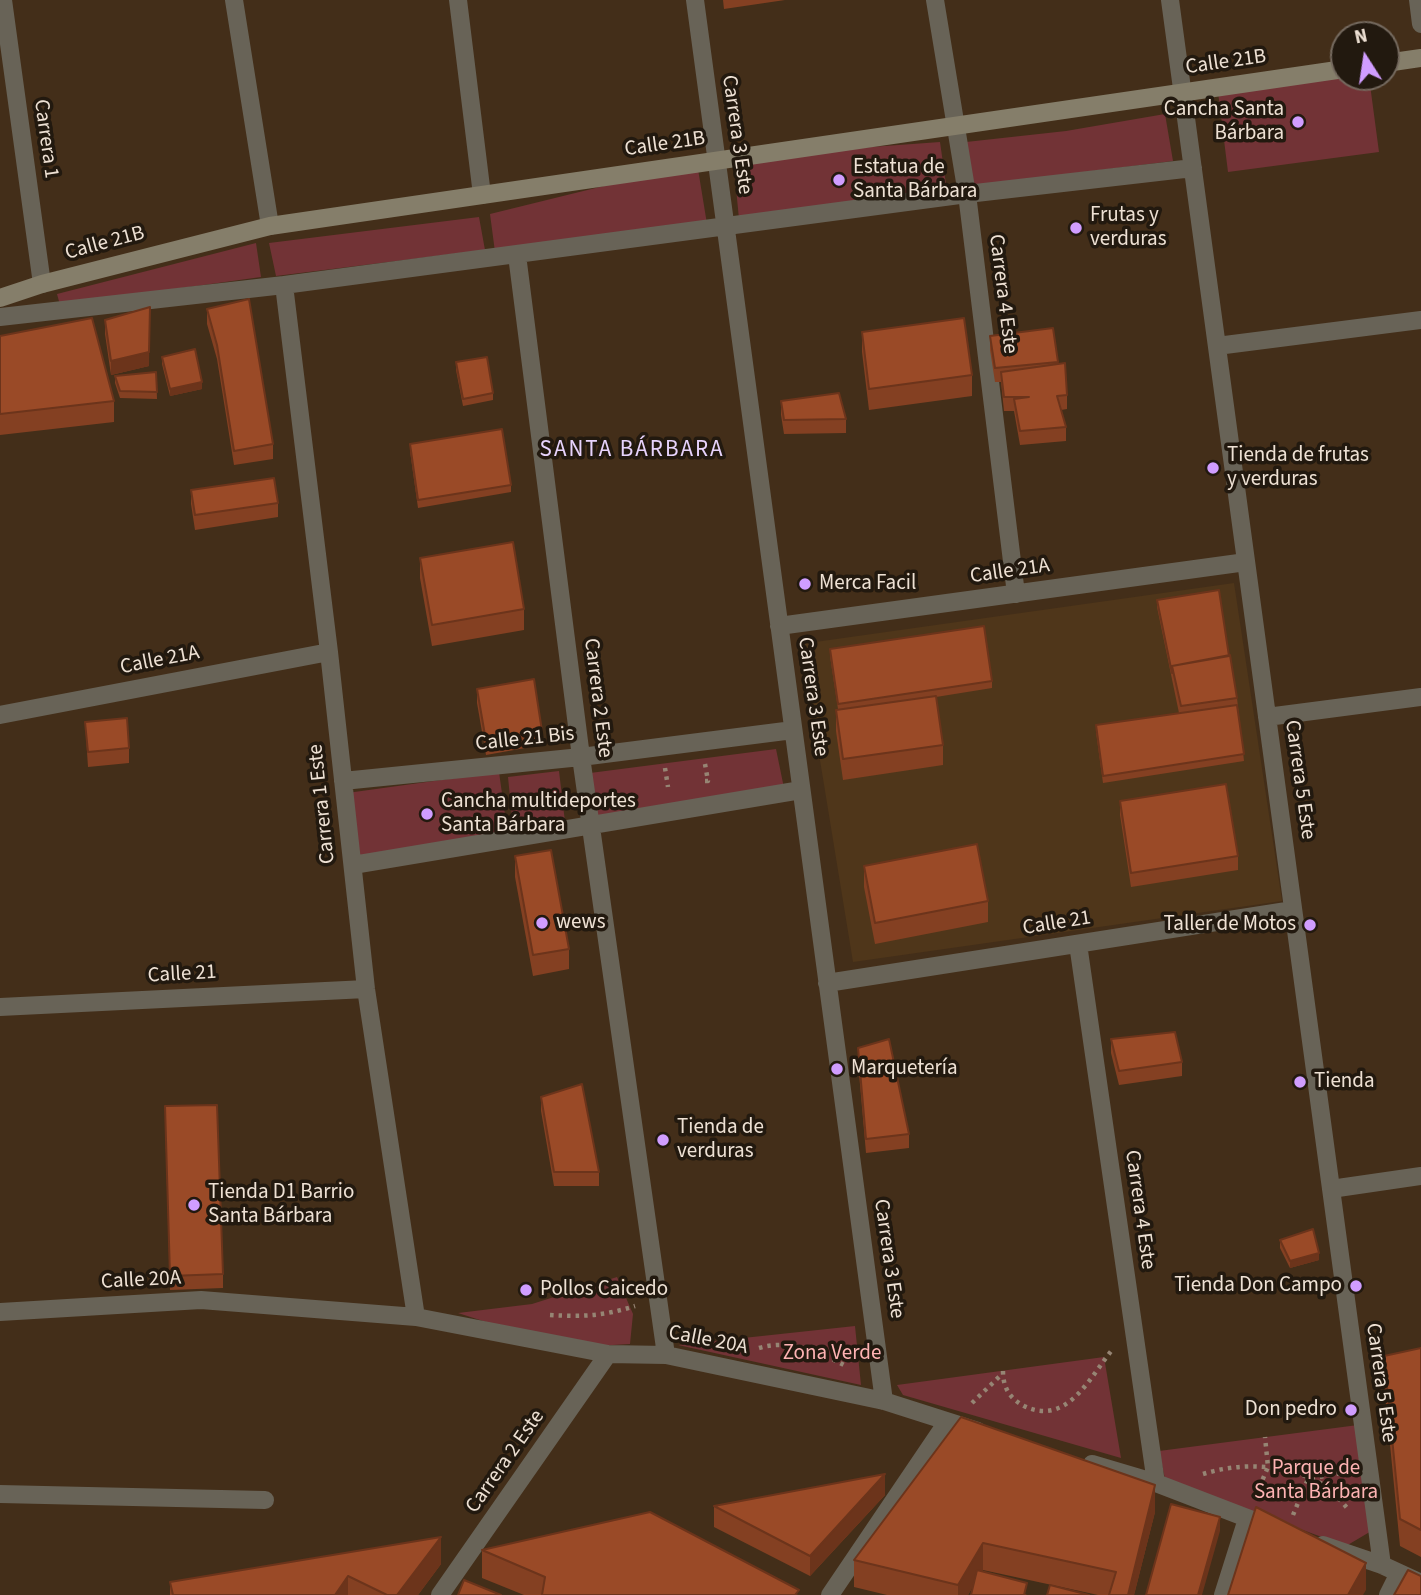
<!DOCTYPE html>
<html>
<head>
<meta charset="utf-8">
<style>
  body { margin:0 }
  #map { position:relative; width:1421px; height:1595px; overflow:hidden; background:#432e19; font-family:"Source Sans 3",sans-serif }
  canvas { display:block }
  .north { position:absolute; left:1330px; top:21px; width:70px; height:70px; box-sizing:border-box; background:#22190f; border:2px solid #74695e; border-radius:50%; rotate:348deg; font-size:19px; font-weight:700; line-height:28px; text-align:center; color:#eee1d4 }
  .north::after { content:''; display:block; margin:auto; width:24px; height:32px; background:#d09dff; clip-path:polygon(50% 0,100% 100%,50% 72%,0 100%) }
</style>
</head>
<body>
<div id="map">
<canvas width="1421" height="1595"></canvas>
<div class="north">N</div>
</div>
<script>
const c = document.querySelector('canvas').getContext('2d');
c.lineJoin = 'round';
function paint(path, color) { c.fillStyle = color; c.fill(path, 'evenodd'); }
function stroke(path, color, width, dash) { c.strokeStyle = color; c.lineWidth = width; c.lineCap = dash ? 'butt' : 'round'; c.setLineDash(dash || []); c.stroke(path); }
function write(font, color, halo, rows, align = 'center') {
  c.font = font + ' "Source Sans 3",sans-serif'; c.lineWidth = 7; c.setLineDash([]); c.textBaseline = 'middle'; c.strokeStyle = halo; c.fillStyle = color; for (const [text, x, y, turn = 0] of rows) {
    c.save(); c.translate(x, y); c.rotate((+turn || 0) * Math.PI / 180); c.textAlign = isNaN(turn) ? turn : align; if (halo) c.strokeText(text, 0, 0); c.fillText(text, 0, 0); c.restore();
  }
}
const built = new Path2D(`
  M1234 583 1282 901 853 962 801 644Z`);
const green = new Path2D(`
  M1344 77H1369L1379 152 1228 172 1218 92Z
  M1165 114 1173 161 973 186 966 142 1066 131Z
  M940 142 947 191 739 219 733 157Z
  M697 163 707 224 495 252 490 214Z
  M479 217 485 250 276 276 269 243Z
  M256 243 261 277 60 305 57 294Z
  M776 749 784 788 595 816 590 773Z
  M559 771 565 822 513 828 508 777Z
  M499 772 508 836 356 857 347 793Z
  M617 1277 633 1314 630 1344 596 1346 508 1329 458 1313 532 1304Z
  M855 1326 861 1385 678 1345Z
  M1104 1357 1121 1458 903 1395 897 1385Z
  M1358 1425 1373 1530 1346 1546 1165 1479 1159 1451Z`);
const path = new Path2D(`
  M705 764 708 781H705
  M665 768 668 787
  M550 1315C583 1317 603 1316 635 1306
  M759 1348C790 1339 817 1351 844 1365
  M1003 1371C1003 1387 1009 1398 1024 1406 1067 1427 1090 1377 1112 1350
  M972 1403 1003 1373
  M1203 1474C1242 1462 1288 1463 1325 1486 1333 1491 1341 1501 1348 1509
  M1256 1495 1268 1467 1265 1437
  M1293 1515 1308 1479 1347 1472`);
const street = new Path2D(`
  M3 0 42 284
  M234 0 270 226
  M458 0 482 195
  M695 0 884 1401
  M935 0 967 194 1016 594
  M1170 0 1382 1565
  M1418 0 1421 24
  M517 255 581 757 666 1355
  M284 285 329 652 366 989 416 1317
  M0 317 284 285 967 194 1193 168
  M1217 346 1421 320
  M779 626 1246 562
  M0 715 329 652
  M1267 717 1421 697
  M343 781 581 757 793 730
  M353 865 801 790
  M1078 944 1156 1483
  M827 983 1293 910
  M0 1007 366 989
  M1331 1189 1421 1176
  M0 1312 201 1300 416 1317 608 1354 666 1355 884 1401 978 1431
  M1092 1464 1156 1483 1273 1528
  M0 1494 265 1500
  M1323 1545 1382 1565 1421 1583
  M440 1595 608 1354
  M830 1595 947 1422
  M1223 1595 1247 1519
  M1388 1595 1399 1573`);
const secondary = new Path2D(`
  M1386 63 1421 58
  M0 298 42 284 270 226 1344 69`);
const wall = new Path2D(`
  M723 0H785L724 9Z
  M207 309 273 444V459L234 465 217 359 207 324Z
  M105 320 149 366 111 375 105 334Z
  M1053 328 1058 364 1067 395V409L1061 410 1066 427V441L1020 445 1014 411H1004L1001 382H995L990 350V336Z
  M862 332 972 375V396L869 410 862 352Z
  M0 336 114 401V422L0 435Z
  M162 357 202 389 170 396 162 364Z
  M456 362 493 393V400L463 406 456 370Z
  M156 372 157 399 120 398 115 383V376Z
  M781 401 846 419V433L784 434 781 415Z
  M410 444 511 485V492L418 508 410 451Z
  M191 490 278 503V517L195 530 191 504Z
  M420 558 524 609V630L432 646 420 578Z
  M1157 600 1229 656 1237 698 1244 761 1103 783 1096 732V725L1179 713 1157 607Z
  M830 649 992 681V688L936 697 943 745V765L843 780 836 731V710L838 709 830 656Z
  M477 689 542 731V745L486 755 477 703Z
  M85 722 129 748V763L88 767Z
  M1120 801 1238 856V870L1131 887 1120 815Z
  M515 856 569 949V969L533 976 515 877Z
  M864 866 988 901V922L875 944 864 887Z
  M1111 1039 1182 1062V1076L1119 1085 1111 1053Z
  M858 1048 909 1134V1148L866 1153 858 1062Z
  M541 1097 599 1172V1186H554L541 1111Z
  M165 1121 223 1274V1288L170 1290Z
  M1280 1240 1319 1260 1290 1268 1280 1248Z
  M1421 1348V1557L1400 1546 1384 1384V1356Z
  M885 1495 810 1576 714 1527V1506Z
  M1155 1512 1134 1595H1098L983 1570 982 1571 1027 1595 973 1586 968 1595H887L854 1587V1560Z
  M482 1550 799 1595H524L482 1578Z
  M441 1564 418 1595H170V1582Z`);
const shadedWall = new Path2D(`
  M150 307 149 366 111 375V361Z
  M202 382V389L170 396V389Z
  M1319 1253V1260L1290 1268V1261Z
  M885 1474V1495L810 1576V1556Z
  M1155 1485V1512L1134 1595H1128Z
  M1220 1517V1531L1202 1595H1198Z
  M441 1537V1564L418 1595H397Z
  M983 1543V1570L968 1595H958V1585Z
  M1366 1563V1590L1363 1595H1348Z
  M348 1576V1595H335Z`);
const building = new Path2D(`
  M249 299 273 444 234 451 217 345 207 309Z
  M150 307 149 352 111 361 105 320Z
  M92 318 114 401 0 414V336Z
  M964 318 972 375 869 389 862 332Z
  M1053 328 1058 362 995 368 990 336Z
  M195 349 202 382 170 389 162 357Z
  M487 357 493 393 463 399 456 362Z
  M1065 363 1067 395 1057 396 1066 427 1020 431 1014 399 1029 397H1004L1001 372Z
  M156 372 157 392 120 391 115 376Z
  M839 393 846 419 784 420 781 401Z
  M502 429 511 485 418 500 410 444Z
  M274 478 278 503 195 515 191 490Z
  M513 542 524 609 432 625 420 558Z
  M1219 590 1229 656 1172 666V673L1157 600Z
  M984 626 992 681 838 704 830 649Z
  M1230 655 1237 698 1181 706 1172 666Z
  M534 679 542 731 486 741 477 689Z
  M936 696 943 745 843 759 836 710Z
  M1237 705 1244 754 1103 776 1096 725Z
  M127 718 129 748 88 752 85 722Z
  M1226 784 1238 856 1131 873 1120 801Z
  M977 844 988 901 875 923 864 866Z
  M551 850 569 949 533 955 515 856Z
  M1175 1032 1182 1062 1119 1071 1111 1039Z
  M889 1039 909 1134 866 1139 858 1048Z
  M582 1084 599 1172H554L541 1097Z
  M217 1105 223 1274 170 1276 165 1106Z
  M1313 1229 1319 1253 1290 1261 1280 1240Z
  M1421 1348V1530L1400 1519 1384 1356Z
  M961 1417 1155 1485 1128 1595H1109L1116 1572 983 1543 958 1585 854 1560Z
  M885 1474 810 1556 714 1506Z
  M1171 1504 1220 1517 1198 1595H1146Z
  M1256 1507 1366 1563 1348 1595H1228Z
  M650 1512 799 1590 795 1595H542L545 1577 482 1550Z
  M441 1537 397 1595H387L348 1576 335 1595H173L170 1582Z
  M977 1570 1027 1583 1024 1595H971Z
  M1408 1570 1421 1576V1595H1394Z
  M464 1580 501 1595H458Z
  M1050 1585 1089 1595H1047Z`);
const markers = [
  [1298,122,7,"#d09dff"],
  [839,180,7,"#d09dff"],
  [1076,228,7,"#d09dff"],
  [1213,468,7,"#d09dff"],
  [805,584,7,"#d09dff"],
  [427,814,7,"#d09dff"],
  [542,923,7,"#d09dff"],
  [1310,925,7,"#d09dff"],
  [837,1069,7,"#d09dff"],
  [1300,1082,7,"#d09dff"],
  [663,1140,7,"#d09dff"],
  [194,1205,7,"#d09dff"],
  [1356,1286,7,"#d09dff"],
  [526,1290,7,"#d09dff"],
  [1351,1410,7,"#d09dff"]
];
const streetNames = [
  ["Calle 21B",1226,63,-8],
  ["Carrera 3 Este",736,135,82],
  ["Carrera 1",45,139,82],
  ["Calle 21B",665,145,-8],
  ["Calle 21B",105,244,-15],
  ["Carrera 4 Este",1002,294,83],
  ["Calle 21A",1010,572,-8],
  ["Calle 21A",160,661,-11],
  ["Carrera 3 Este",812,697,82],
  ["Carrera 2 Este",597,698,83],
  ["Calle 21 Bis",525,740,-6],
  ["Carrera 5 Este",1299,780,82],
  ["Carrera 1 Este",323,804,-96],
  ["Calle 21",1057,924,-9],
  ["Calle 21",182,975,-3],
  ["Carrera 4 Este",1139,1210,82],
  ["Carrera 3 Este",888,1259,82],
  ["Calle 20A",141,1281,-3],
  ["Calle 20A",708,1341,11],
  ["Carrera 5 Este",1380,1383,82],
  ["Carrera 2 Este",506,1462,-55]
];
const poiNames = [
  ["Cancha Santa",1284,110,"right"],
  ["Bárbara",1284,134,"right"],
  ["Estatua de",853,168],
  ["Santa Bárbara",853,192],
  ["Frutas y",1090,216],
  ["verduras",1090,240],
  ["Tienda de frutas",1227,456],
  ["y verduras",1227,480],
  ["Merca Facil",819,584],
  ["Cancha multideportes",441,802],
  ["Santa Bárbara",441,826],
  ["wews",556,923],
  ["Taller de Motos",1296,925,"right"],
  ["Marquetería",851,1069],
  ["Tienda",1314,1082],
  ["Tienda de",677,1128],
  ["verduras",677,1152],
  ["Tienda D1 Barrio",208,1193],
  ["Santa Bárbara",208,1217],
  ["Tienda Don Campo",1342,1286,"right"],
  ["Pollos Caicedo",540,1290],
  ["Don pedro",1337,1410,"right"]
];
const parkNames = [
  ["Zona Verde",832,1354],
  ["Parque de",1316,1469],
  ["Santa Bárbara",1316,1493]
];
const neighbourhoodNames = [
  ["SANTA BÁRBARA",632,451]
];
paint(built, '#4f361a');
paint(green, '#723336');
stroke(path, '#968574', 4.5, [3.5, 5]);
stroke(street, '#686357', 18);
stroke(secondary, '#857e6a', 18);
paint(wall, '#844022');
paint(shadedWall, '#6c341b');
paint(building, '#9a4a27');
stroke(building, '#6c341b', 2);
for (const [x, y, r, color] of markers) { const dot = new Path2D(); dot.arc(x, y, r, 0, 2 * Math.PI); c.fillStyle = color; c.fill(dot); stroke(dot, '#22190f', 2.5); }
write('21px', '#eee1d4', '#22190f', streetNames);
write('21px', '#eee1d4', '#22190f', poiNames, 'left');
write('21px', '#feb3b3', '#22190f', parkNames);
c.letterSpacing = '2px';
write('23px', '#e7d3fc', '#22190f', neighbourhoodNames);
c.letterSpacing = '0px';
</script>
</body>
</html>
